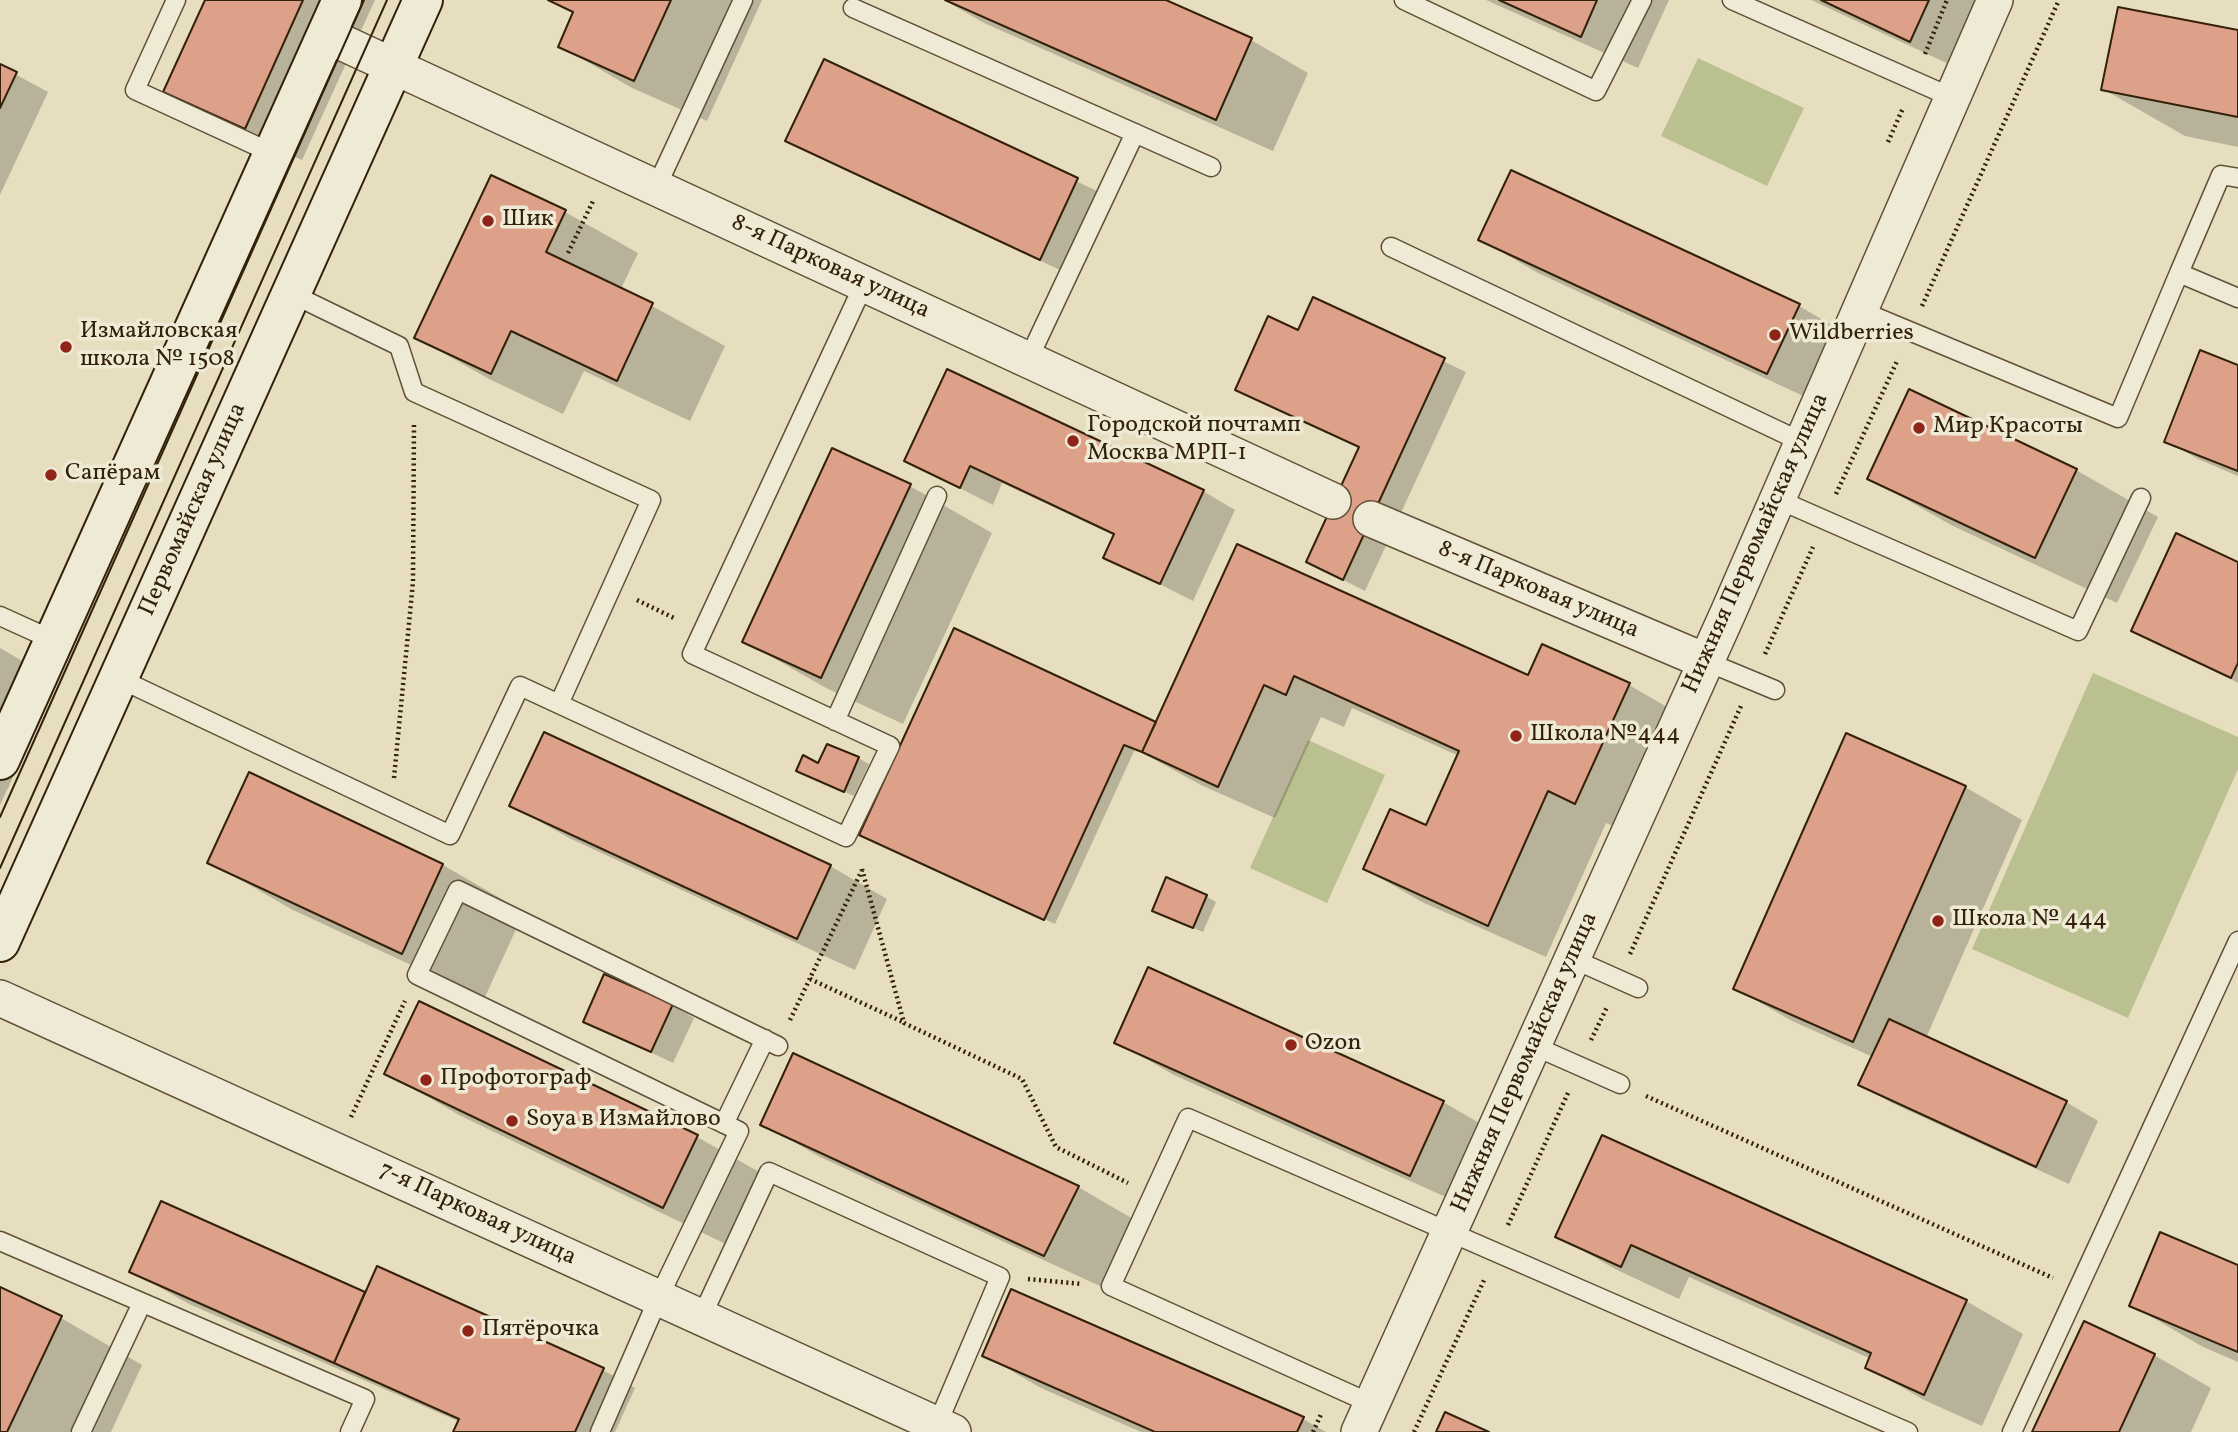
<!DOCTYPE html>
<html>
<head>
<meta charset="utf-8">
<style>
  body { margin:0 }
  canvas { display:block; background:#e7dec0 }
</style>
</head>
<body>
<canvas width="2238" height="1432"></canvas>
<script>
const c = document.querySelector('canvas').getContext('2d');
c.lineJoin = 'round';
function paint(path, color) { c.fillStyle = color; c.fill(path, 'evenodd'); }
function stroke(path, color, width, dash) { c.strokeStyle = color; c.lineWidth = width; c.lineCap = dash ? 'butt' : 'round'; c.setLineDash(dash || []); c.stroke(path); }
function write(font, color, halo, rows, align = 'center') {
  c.font = font + ' Vollkorn,serif'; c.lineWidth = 7; c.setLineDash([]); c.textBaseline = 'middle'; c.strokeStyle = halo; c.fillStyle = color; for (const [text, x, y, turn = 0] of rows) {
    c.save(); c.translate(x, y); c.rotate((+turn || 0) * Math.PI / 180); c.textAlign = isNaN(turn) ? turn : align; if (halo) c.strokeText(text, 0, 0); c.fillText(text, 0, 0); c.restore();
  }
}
const green = new Path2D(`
  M1698 58 1804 108 1767 186 1661 136Z
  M2093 673 2238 737V769L2128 1018 1972 949Z
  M1308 740 1385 775 1327 903 1250 868Z`);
const shadow = new Path2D(`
  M207 0H375L302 160 223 124 166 91Z
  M551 0H762L707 121 632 88 560 46 575 13Z
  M944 0H1161L1251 40 1308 73 1273 151 984 23Z
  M1486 0H1669L1638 68Z
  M1811 0H1980L1968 73Z
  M2238 32V147L2185 136 2103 89Z
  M825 62 1099 192 1062 271 788 141Z
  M0 66 48 92 0 195Z
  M492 177 565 212 638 253 621 289 725 346 690 421 584 371 563 414 489 379 417 338Z
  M1481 240 1799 306 1856 339 1825 406 1538 273Z
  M1313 299 1466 372 1365 591 1308 562 1360 448 1237 389 1299 332Z
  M2238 367V476L2198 459 2166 441Z
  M948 372 1203 491 1235 510 1193 601 1106 557 1115 536 1002 483 993 505 906 461Z
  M1910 392 2076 470 2158 517 2117 603 1951 525 1869 478Z
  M910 486 992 533 903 724 826 688 744 641Z
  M1237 546 1529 678 1629 685 1686 718 1633 835 1606 823 1546 957 1422 902 1365 869 1426 827 1459 756 1352 708 1344 727 1321 717 1275 818 1201 785 1135 749 1055 924 871 840 1157 725Z
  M2238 564V683L2133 630Z
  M0 648 58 682 0 805Z
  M858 758 869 764 854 796 808 776 819 765Z
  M250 775 443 865 524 912 484 999 291 909 210 862Z
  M1965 787 2022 820 1926 1038 2066 1102 2098 1121 2069 1184 1892 1103 1860 1084 1873 1057 1792 1021 1735 988Z
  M511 805 830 866 887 899 855 970 569 838Z
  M1206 896 1216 902 1203 932 1165 916Z
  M420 1003 697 1137 770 1178 736 1249 459 1115 387 1073Z
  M672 1005 694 1018 673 1063 585 1021Z
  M1117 1042 1443 1102 1500 1135 1468 1207 1174 1075Z
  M763 1124 1078 1187 1135 1220 1102 1287 820 1157Z
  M1602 1137 1966 1301 2023 1334 1982 1426 1924 1400 1867 1367 1871 1359 1689 1277 1679 1299 1615 1269 1558 1236Z
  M162 1203 366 1295 603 1370 635 1388 615 1432H455L460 1422 189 1304 131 1271Z
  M2238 1267V1362L2203 1347 2131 1305Z
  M0 1289 61 1318 142 1365 111 1432H0Z
  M984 1355 1303 1419 1326 1432H1141L1041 1388Z
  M2154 1355 2211 1388 2191 1432H2034Z`);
const building = new Path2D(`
  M205 0H303L245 129 163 92Z
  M548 0H671L634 81 558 47 573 12Z
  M945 0H1166L1252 38 1216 120Z
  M1499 0H1597L1581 37Z
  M1821 0H1929L1910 42Z
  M2118 7 2238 30V117L2101 90Z
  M824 59 1078 178 1040 260 785 141Z
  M0 64 17 72 0 108Z
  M1511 170 1800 304 1767 374 1478 240Z
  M491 175 566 210 546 252 653 303 617 381 511 331 491 374 414 338Z
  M1313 297 1445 358 1343 580 1306 562 1359 447 1235 390 1268 316 1298 330Z
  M2200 350 2238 365V471L2164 442Z
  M947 369 1204 490 1160 584 1103 558 1114 534 970 466 960 488 904 461Z
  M1909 389 2077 469 2035 558 1867 479Z
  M832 448 911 484 821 678 742 642Z
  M2176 533 2238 562V663L2231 678 2131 631Z
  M1237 544 1528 675 1542 644 1630 683 1575 804 1548 791 1488 926 1363 869 1390 809 1426 825 1459 751 1294 676 1286 695 1264 685 1218 787 1142 752Z
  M954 628 1156 722 1142 752 1124 745 1044 920 859 835Z
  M544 732 831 865 797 939 509 806Z
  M1846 733 1966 786 1853 1042 1733 989Z
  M827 744 859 757 844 792 796 771 803 755 818 763Z
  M249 772 443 864 402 954 207 863Z
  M1166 877 1207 895 1193 928 1152 911Z
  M1148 967 1444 1101 1410 1176 1114 1043Z
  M604 974 673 1004 651 1052 583 1022Z
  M419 1001 698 1135 663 1208 384 1074Z
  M1889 1019 2067 1101 2036 1167 1858 1085Z
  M793 1053 1079 1186 1044 1256 760 1125Z
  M1602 1135 1967 1300 1924 1395 1865 1368 1871 1353 1631 1245 1621 1267 1555 1237Z
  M161 1201 365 1292 334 1363 129 1272Z
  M2160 1232 2238 1265V1352L2129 1306Z
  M377 1266 604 1368 575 1432H453L459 1419 334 1363Z
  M0 1287 62 1316 7 1432H0Z
  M1011 1289 1304 1417 1297 1432H1155L982 1356Z
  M2084 1321 2155 1354 2119 1432H2032Z
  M1445 1412 1489 1432H1436Z`);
const path = new Path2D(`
  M1925 54 1947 0
  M1888 142 1903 108
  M568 253 594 199
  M1922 306 2059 0
  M1836 494 1898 359
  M637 600 676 619
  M1765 654 1813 547
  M394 778 413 582 414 424
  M862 869 904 1023 1022 1079 1056 1147 1128 1183
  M1630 954 1741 706
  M810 979 903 1022
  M790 1020 862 870
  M1591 1040 1607 1007
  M1646 1096 2053 1278
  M351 1117 405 1001
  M1508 1225 1568 1093
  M1028 1279 1082 1284
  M1313 1432 1322 1412
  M1414 1432 1485 1278`);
const service = new Path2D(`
  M176 0 135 90 272 153
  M1404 0 1596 91 1642 0
  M1732 0 1951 97
  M853 8 1211 167
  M656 188 743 0
  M1391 247 1802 442
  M2179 273 2221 175 2238 178
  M290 293 399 346 414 392 651 500 559 704
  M1859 310 2118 418 2179 273 2238 298
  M1028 360 1135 133
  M1777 499 2078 631 2141 498
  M0 616 55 641
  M1705 661 1775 690
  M120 679 450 835 520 686 846 837 890 746 692 654 864 284
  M835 721 937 496
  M1573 959 1638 988
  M1534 1046 1620 1084
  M724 1124 765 1039
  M0 1241 365 1399 350 1432
  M701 1318 769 1172 1000 1277 937 1425
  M1372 1404 1111 1286 1188 1118 1908 1432
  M81 1432 142 1303
  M600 1432 658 1299 739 1131 417 975 458 890 778 1046
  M2012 1432 2238 941`);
const minor = new Path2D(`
  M326 35 1333 501
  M1371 519 1705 661
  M0 998 953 1432
  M1359 1432 1728 613 1995 0`);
const secondary = new Path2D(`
  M0 760 342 0
  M0 942 423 0`);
const tram = new Path2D(`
  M0 817 364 0
  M0 868 387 0`);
const markers = [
  [488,221,7,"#8f2418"],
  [1775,335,7,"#8f2418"],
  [66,347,7,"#8f2418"],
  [1919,428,7,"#8f2418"],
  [1073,441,7,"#8f2418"],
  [51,475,7,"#8f2418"],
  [1516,736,7,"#8f2418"],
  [1938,921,7,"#8f2418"],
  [1291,1045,7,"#8f2418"],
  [426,1080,7,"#8f2418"],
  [512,1121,7,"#8f2418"],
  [468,1331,7,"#8f2418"]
];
const poiNames = [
  ["Шик",502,221],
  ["Измайловская",80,333],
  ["школа № 1508",80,361],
  ["Wildberries",1789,335],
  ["Городской почтамп",1087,427],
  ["Москва МРП-1",1087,455],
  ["Мир Красоты",1933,428],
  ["Сапёрам",65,475],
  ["Школа №444",1530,736],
  ["Школа № 444",1952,921],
  ["Ozon",1305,1045],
  ["Профотограф",440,1080],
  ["Soya в Измайлово",526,1121],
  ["Пятёрочка",482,1331]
];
const streetNames = [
  ["8-я Парковая улица",830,268,25],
  ["Первомайская улица",194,510,-66],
  ["Нижняя Первомайская улица",1757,544,-66],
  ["8-я Парковая улица",1538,591,23],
  ["Нижняя Первомайская улица",1526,1063,-66],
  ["7-я Парковая улица",477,1215,25]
];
paint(green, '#bac08f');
paint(shadow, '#0003');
paint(building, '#dda088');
stroke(building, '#332109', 2);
stroke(service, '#605037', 21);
stroke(minor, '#605037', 38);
stroke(secondary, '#332109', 42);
stroke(path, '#332109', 4.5, [2, 3.5]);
stroke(service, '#efead6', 18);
stroke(minor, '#efead6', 35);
stroke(secondary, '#efead6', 38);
stroke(tram, '#332109', 2);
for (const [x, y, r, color] of markers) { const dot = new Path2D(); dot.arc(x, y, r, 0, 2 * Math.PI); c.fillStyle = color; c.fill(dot); stroke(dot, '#efead6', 2.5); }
write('24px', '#332109', '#efead6', poiNames, 'left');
write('24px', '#332109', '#efead6', streetNames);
</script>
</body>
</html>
